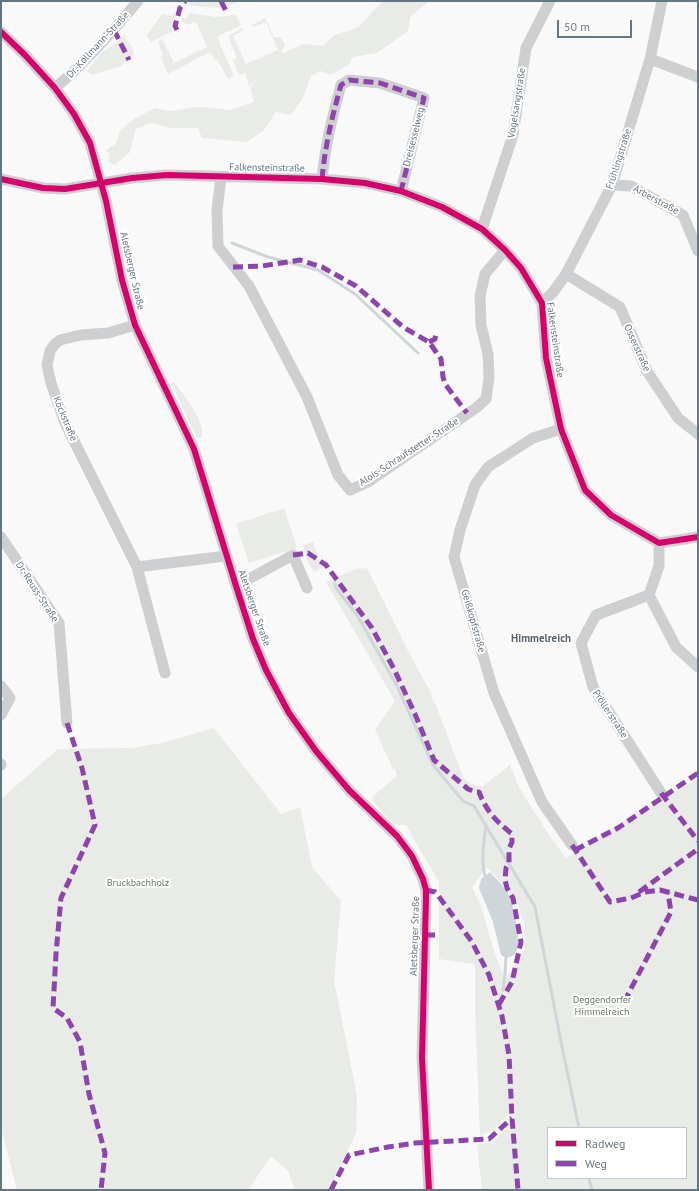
<!DOCTYPE html>
<html>
<head>
<meta charset="utf-8">
<style>
  body { margin:0 }
  #map { position:relative; width:699px; height:1191px; overflow:hidden; background:#f9f9f9; font-family:"PT Sans",sans-serif }
  canvas { display:block }
  .frame { position:absolute; inset:0; border:2px solid #657683; pointer-events:none }
  .legend { position:absolute; left:547px; top:1127px; width:140px; height:52px; box-sizing:border-box; background:#fff; border:1px solid #c1c8cd; margin:0; padding:5px 7px; list-style:none; font-size:12px; color:#657683 }
  .legend li { display:flex; align-items:center; gap:8px; height:20px }
  .legend b { width:20px; border:1px solid #c1c8cd }
  .scale { position:absolute; left:557px; top:20px; width:75px; height:18px; box-sizing:border-box; border:2px solid #657683; border-top:0; padding-left:5px; font-size:12px; line-height:14px; white-space:nowrap; color:#657683; -webkit-text-stroke:3px #fff; paint-order:stroke }
</style>
</head>
<body>
<div id="map">
<canvas width="699" height="1191"></canvas>
<div class="frame"></div>
<ul class="legend">
<li><b style="height:5px;background:#d6006c"></b>Radweg</li>
<li><b style="height:5px;background:#8e44ad"></b>Weg</li>
</ul>
<div class="scale">50 m</div>
</div>
<script>
const c = document.querySelector('canvas').getContext('2d');
c.lineJoin = 'round';
function paint(path, color) { c.fillStyle = color; c.fill(path, 'evenodd'); }
function stroke(path, color, width, dash) { c.strokeStyle = color; c.lineWidth = width; c.lineCap = dash ? 'butt' : 'round'; c.setLineDash(dash || []); c.stroke(path); }
function write(font, color, halo, rows, align = 'center') {
  c.font = font + ' "PT Sans",sans-serif'; c.lineWidth = 4; c.setLineDash([]); c.textBaseline = 'middle'; c.strokeStyle = halo; c.fillStyle = color; for (const [text, x, y, turn = 0] of rows) {
    c.save(); c.translate(x, y); c.rotate((+turn || 0) * Math.PI / 180); c.textAlign = isNaN(turn) ? turn : align; if (halo) c.strokeText(text, 0, 0); c.fillText(text, 0, 0); c.restore();
  }
}
const green = new Path2D(`
  M169 1H238C216 14 192 4 169 1Z
  M383 1H430L411 16 408 31 377 53 353 57 349 65 330 75 321 71 311 76 303 98 291 115 276 112 264 130 247 142 202 138 198 128H170L151 123 136 129 130 152 115 165 108 161 110 154 106 150 116 144 120 130 134 119 155 108 170 111 199 107 231 110 254 102 250 87 261 76 249 86 245 73 239 75 233 60 237 58 228 36 242 28 244 30 233 36 246 64 278 50 267 24 264 23 253 27 252 25 265 18 274 37H281L285 45 281 54 304 44 323 46 333 36 358 27Z
  M174 11H175L171 26 173 31 151 42 147 35 162 14 172 16Z
  M189 13 216 17 236 15 241 25 217 37 234 76 228 79 217 59 215 60 210 52 168 74 161 58 163 56 158 42 162 39 174 63 207 47 196 22 188 24 182 23V18L187 19Z
  M125 35V38L131 45 134 54 121 66 92 75 87 71 101 53 116 43Z
  M171 383H175C185 399 204 416 202 437L199 438 196 436Z
  M284 508 297 548 249 563 236 524Z
  M313 542 322 568 314 572 306 558 303 545Z
  M367 568 409 653 431 693 433 702 435 703 464 779 475 786H483L510 765 520 789 551 838 566 858 616 826 691 783 698 778V1190H482L477 1145 493 1142 504 1130 515 1129V1107L493 1130 480 1136 475 1008V964L439 959V882L406 825H393L371 798 397 776 395 769H393L375 730 395 701 326 582 356 569ZM487 867 500 881 518 905 524 925 525 949 505 980 495 954 480 903 472 887ZM548 1128H686V1178H548Z
  M214 728 281 814 300 807 312 867 341 901 334 980 357 1096 356 1133 329 1190H295L288 1171 271 1156 248 1190H17L1 1128V799L58 749 132 748 162 743Z`);
const water = new Path2D(`
  M490 872C496 879 506 888 510 897 513 907 522 944 516 952 513 957 510 957 506 958L501 955 493 922 479 888 481 879Z`);
const stream = new Path2D(`
  M232 243 268 257 318 270 355 294 418 353
  M335 583 336 588 357 615 397 686 433 765 463 801 474 806 535 907 563 1052 579 1128
  M486 825C484 842 480 863 486 879
  M503 990 505 974 506 954
  M589 1178 592 1190`);
const minor = new Path2D(`
  M1 32 25 55 55 88 74 114 90 143 106 201 122 280 135 325 194 449 236 586 253 639 266 670 289 713 316 751 349 790 397 836 412 856 423 879 426 890V898L422 1058 429 1190
  M650 59 698 77
  M55 88C86 62 112 32 138 1
  M221 177 217 210 218 246 249 286 307 397 338 475 350 490 368 482 476 408 486 399 489 378 488 354 481 325 480 296 485 274 505 250
  M1 179 43 188 65 189 132 178 167 175 322 179 365 183 401 191 442 207 482 229 505 250 521 268 542 303 546 358 561 429 585 490 611 515 659 543 698 537
  M322 179C325 146 332 117 341 85L349 80 380 83 424 98 401 191
  M612 185 631 186 683 215 698 251
  M482 229 513 135 526 48 550 1
  M566 274 620 307 647 371 678 418 698 434
  M542 303 554 291 566 274 612 185 650 59 662 1
  M135 325 108 333 81 335 60 340 55 344 50 351 47 365 51 383 65 423 137 567 165 673
  M561 429 533 438 488 467 475 485 460 530 454 557 494 693 542 802 572 845
  M1 537 59 623 67 723
  M659 543V566L649 595 676 647 698 667
  M137 567 226 556
  M236 586 293 555 307 588
  M649 595 596 615 581 643 593 687 661 793
  M1 686 10 698 1 715
  M1 764V765`);
const quiet = new Path2D(`
  M221 1 226 11
  M114 30 129 60
  M177 30 175 26 180 8 185 1
  M322 179C325 146 332 117 341 85L349 80 380 83 424 98 401 191
  M233 267 262 266 300 260 322 267 356 286 403 327 429 342 441 359 443 377 445 384 467 413
  M429 342 435 339 436 333
  M293 555 308 553 326 565 372 628 394 669 415 714 434 760 468 789 475 792H479C487 812 495 820 512 834V842L509 849V863L506 868 505 880 507 888 513 898 521 942 512 982 498 1006
  M67 723 82 768 95 825 61 898 56 954 53 1008 67 1018 80 1042 89 1094 105 1153 101 1190
  M661 793 698 841
  M572 845 610 902 631 898 645 892 660 890 698 900
  M575 850 618 828 698 773
  M426 890 435 892 437 894 472 942 489 975 502 1016 509 1055 512 1118 518 1190
  M639 892 698 849
  M425 935H437
  M624 1002 671 912 668 893
  M331 1190 349 1155 388 1147 415 1143 489 1139 512 1118`);
const cycleway = new Path2D(`
  M1 32 25 55 55 88 74 114 90 143 106 201 122 280 135 325 194 449 236 586 253 639 266 670 289 713 316 751 349 790 397 836 412 856 423 879 426 890V898L422 1058 429 1190
  M1 179 43 188 65 189 132 178 167 175 322 179 365 183 401 191 442 207 482 229 505 250 521 268 542 303 546 358 561 429 585 490 611 515 659 543 698 537`);
const streetNames = [
  ["Dr.-Kollmann-Straße",98,45,-47],
  ["Vogelsangstraße",517,103,-81],
  ["Dreisesselweg",414,137,-76],
  ["Frühlingstraße",619,159,-72],
  ["Falkensteinstraße",267,168,1],
  ["Arberstraße",656,200,28],
  ["Aletsberger Straße",132,271,77],
  ["Falkensteinstraße",555,340,82],
  ["Osserstraße",637,348,66],
  ["Köckstraße",65,419,67],
  ["Alois-Schraufstetter-Straße",409,452,-33],
  ["Dr.-Reuss-Straße",37,592,57],
  ["Aletsberger Straße",254,608,71],
  ["Geißkopfstraße",473,621,74],
  ["Pröllerstraße",610,714,57],
  ["Aletsberger Straße",415,936,-88]
];
const parkNames = [
  ["Bruckbachholz",138,883],
  ["Deggendorfer",602,1000],
  ["Himmelreich",602,1012]
];
const neighbourhoodNames = [
  ["Himmelreich",541,639]
];
paint(green, '#e8ebe6');
paint(water, '#ced6d9');
stroke(stream, '#ced6d9', 3);
stroke(minor, '#cecfd0', 11);
stroke(quiet, '#8e44ad', 5, [10, 5]);
stroke(cycleway, '#d6006c', 6);
write('10px', '#657683', '#fff', streetNames);
write('10px', '#687a64', '#fff', parkNames);
write('bold 11px', '#57646e', '#fff', neighbourhoodNames);
</script>
</body>
</html>
